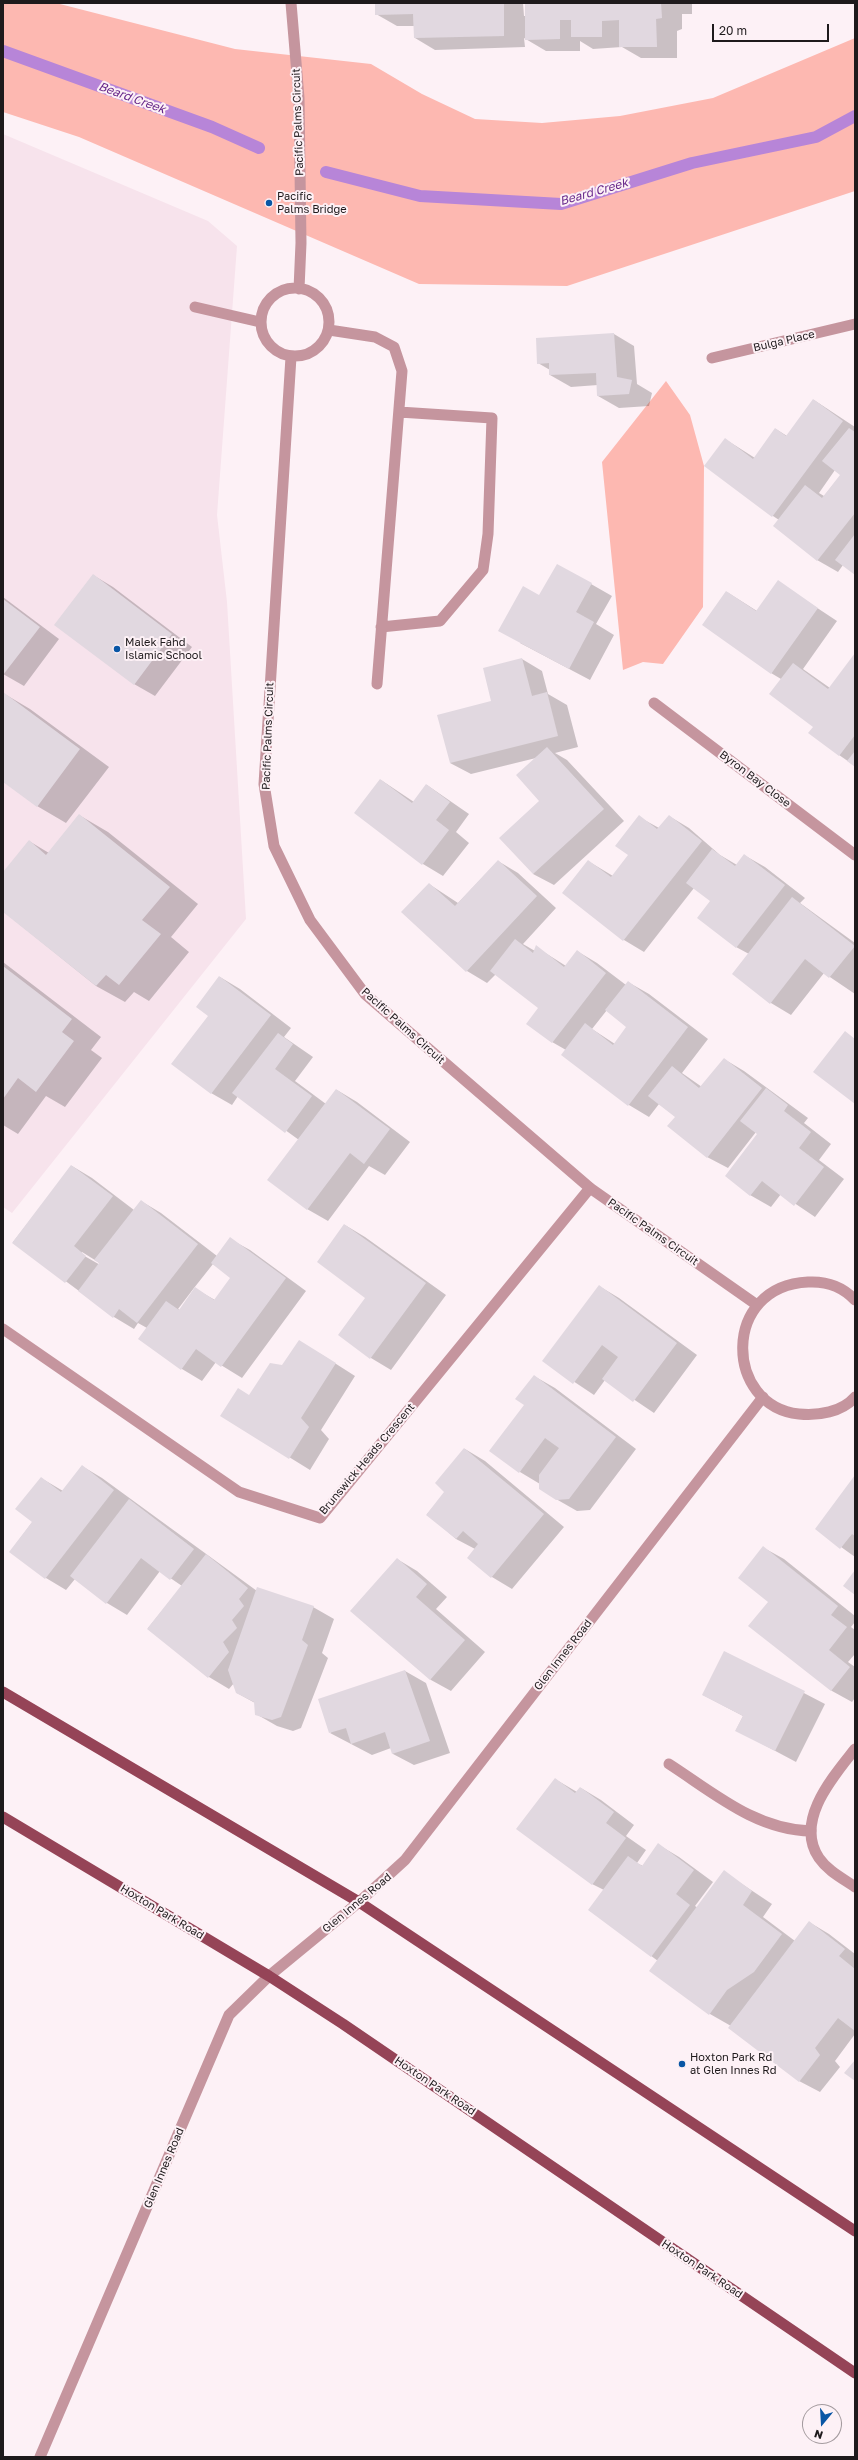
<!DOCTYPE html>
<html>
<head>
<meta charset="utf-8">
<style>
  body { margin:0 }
  #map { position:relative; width:858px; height:2460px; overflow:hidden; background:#fdf1f6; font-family:"Golos Text",sans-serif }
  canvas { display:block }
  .frame { position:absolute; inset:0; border:4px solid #1e1a1c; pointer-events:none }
  .north { position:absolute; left:802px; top:2404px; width:40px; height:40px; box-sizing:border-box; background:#fdf1f6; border:1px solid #a49b9f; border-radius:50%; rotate:198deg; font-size:11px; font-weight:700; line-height:16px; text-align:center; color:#1e1a1c }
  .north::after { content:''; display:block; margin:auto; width:14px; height:18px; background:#0956a5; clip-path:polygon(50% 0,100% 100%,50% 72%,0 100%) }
  .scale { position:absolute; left:712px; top:24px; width:117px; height:18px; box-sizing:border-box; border:2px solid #1e1a1c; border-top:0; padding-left:5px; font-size:12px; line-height:14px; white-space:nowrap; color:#1e1a1c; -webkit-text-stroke:3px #fdf1f6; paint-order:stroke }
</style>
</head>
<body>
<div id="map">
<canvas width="858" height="2460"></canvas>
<div class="frame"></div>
<div class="north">N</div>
<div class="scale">20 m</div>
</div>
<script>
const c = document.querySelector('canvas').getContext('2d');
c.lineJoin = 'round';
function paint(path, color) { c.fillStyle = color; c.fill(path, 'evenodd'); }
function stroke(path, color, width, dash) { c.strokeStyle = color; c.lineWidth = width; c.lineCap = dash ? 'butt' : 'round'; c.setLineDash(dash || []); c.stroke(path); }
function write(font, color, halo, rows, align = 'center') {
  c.font = font + ' "Golos Text",sans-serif'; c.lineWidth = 4; c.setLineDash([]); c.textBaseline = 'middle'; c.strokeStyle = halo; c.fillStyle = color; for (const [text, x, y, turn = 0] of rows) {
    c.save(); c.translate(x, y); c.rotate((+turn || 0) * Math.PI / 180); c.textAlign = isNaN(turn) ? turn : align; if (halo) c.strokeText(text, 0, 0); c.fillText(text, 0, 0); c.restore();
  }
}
const built = new Path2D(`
  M3 134 208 221 237 246 217 515 227 602 246 919 12 1213 3 1207Z`);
const green = new Path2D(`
  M3 3H56L235 49 371 64 422 94 475 119 542 123 620 116 713 98 855 38V191L567 286 419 284 79 137 3 112Z
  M666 381 690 415 704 466 703 607 663 664 643 662 623 670 602 462Z`);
const shadow = new Path2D(`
  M376 3H523L524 16H526V3H692V14H682V29L677 31V58H641L622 47 593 49 580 41V51H546L524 38 525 47 435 50 415 38V26H397L376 14Z
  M614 334 634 346 637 384 652 393 649 406 619 408 598 396V385L571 387 550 375V370L538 363Z
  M814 400 855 427V574L843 565 838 572 817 560 779 520 773 516 725 439 755 458 776 429 787 436ZM835 470 841 475 824 496 819 493Z
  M93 575 113 587 192 647 155 696 134 684Z
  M778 582 837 621 803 669 830 688 855 655V766L839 755 815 727 781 679 771 673 727 592 757 611Z
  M591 584 612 596 596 624 614 635 590 680 520 643 540 597Z
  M3 597 59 639 24 686 3 674Z
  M522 659 542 671 548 694 567 705 578 747 555 753 567 760 624 821 554 885 533 874 541 801 536 758 471 774 450 763Z
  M3 693 30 709 109 767 66 823 37 806 3 781Z
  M381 780 414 802 427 785 469 814 456 832 469 843 443 876 423 864Z
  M79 815 108 832 198 904 171 937 189 952 149 1001 134 992 125 1002 96 986 3 911V874L29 841 49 853Z
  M669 816 689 828 720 855 737 865 744 855 765 867 805 898 800 903 855 943V994L824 973 791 1015 771 1003 749 954 736 947 712 901 694 888 644 952 624 940 588 861 613 876 629 855 639 817 659 828Z
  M498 861 518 873 556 908 523 944 535 951 536 947 566 966 577 951 597 963 626 985 628 982 649 994 708 1039 682 1073 702 1087 724 1059 744 1071 808 1118 804 1123 831 1144 819 1160 844 1179 815 1217 781 1194 771 1207 750 1195 726 1176 759 1134 756 1132 728 1168 707 1157 676 1117 659 1104 649 1117 629 1105 566 1050 552 1042 539 1007 496 974 487 983 467 971 429 884 458 903ZM607 1010 628 1027 615 1044 592 1029Z
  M3 962 101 1037 91 1050 102 1058 65 1107 46 1096 18 1134 3 1125Z
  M220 977 240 989 291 1028 284 1037 313 1057 295 1081 326 1104 337 1090 357 1102 410 1142 385 1175 369 1166 328 1221 307 1209 299 1140 238 1096 232 1105 211 1093 209 1016Z
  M72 1166 92 1178 134 1210 141 1201 161 1213 217 1256 230 1239 250 1250 306 1291 242 1378 216 1362 202 1381 182 1369 139 1339 147 1328 138 1323 134 1329 114 1317 13 1242ZM82 1252 98 1262 102 1266 81 1254ZM213 1264 232 1278 215 1300 194 1288ZM194 1288 195 1289 180 1310 178 1309Z
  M345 1225 365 1237 446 1295 391 1370 371 1358 367 1298Z
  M599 1286 619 1298 697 1355 654 1413 605 1380 594 1395 543 1361Z
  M319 1353 355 1376 321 1430 329 1439 310 1470 221 1415 249 1396 283 1367Z
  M534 1376 555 1388 636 1449 590 1510 577 1511 556 1499 540 1484 520 1472Z
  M465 1449 485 1461 564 1527 512 1589 492 1577 475 1549 456 1539 427 1514 446 1492Z
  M82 1466 102 1478 257 1591 313 1607 334 1619 322 1653 328 1658 301 1728 293 1731 277 1726 256 1714 255 1703 237 1693 234 1683 229 1689 209 1677 148 1628 182 1586 160 1571 127 1615 107 1603 75 1579 66 1590 46 1578 10 1552 33 1521 41 1478 63 1491Z
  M855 1477V1557L816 1529Z
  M764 1548 784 1559 855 1616V1622L851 1627 855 1630V1654L848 1662 855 1667V1698L852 1702 832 1691 750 1626 769 1602Z
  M397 1559 417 1571 447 1597 436 1609 485 1652 451 1691 431 1680 352 1611Z
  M725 1652 825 1704 796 1762 736 1730 743 1716 703 1695Z
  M405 1671 426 1683 450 1753 414 1765 393 1754 391 1748 372 1755 330 1733Z
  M555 1779 577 1792 581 1788 601 1800 634 1825 626 1836 646 1850 637 1863 643 1866 659 1845 679 1857 713 1882 695 1906 698 1908 724 1872 772 1904 763 1917 795 1941 809 1922 829 1934 855 1954V2034L835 2061 840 2067 820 2092 799 2081 731 2026 710 2014 651 1971 658 1961 589 1910 604 1890 592 1884Z`);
const stream = new Path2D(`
  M3 51 212 127 259 148
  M326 172 420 196 561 204 692 163 816 137 855 116`);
const building = new Path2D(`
  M375 3H504V36L414 38 413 14 375 15Z
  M525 3H661L662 18 656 19 657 47H619V20L602 21V37H571V20H560V39L525 40Z
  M614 333 617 377 632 380 629 394 597 396 596 373 549 375V363L537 364 536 338Z
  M813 399 843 421 772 517 704 466 725 438 753 459 775 428 786 436Z
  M849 428 855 432V513L817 561 773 526 805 485 822 498 840 475 822 461Z
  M855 534V575L835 560Z
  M557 564 592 583 576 612 594 622 569 669 498 631 523 586 539 595Z
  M93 574 172 634 134 685 54 625Z
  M778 580 818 608 771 674 702 625 726 591 756 611Z
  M3 599 40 627 3 675Z
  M855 653V735L839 756 808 733 813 727 769 694 793 663 828 689Z
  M522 658 532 696 547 692 558 736 450 763 437 715 491 701 483 668Z
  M3 692 80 749 37 807 3 782Z
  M547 747 604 809 533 874 499 838 539 801 516 775Z
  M855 751V767L847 761Z
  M380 779 412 803 426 784 450 802 436 820 449 830 422 865 354 813Z
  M79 814 170 887 142 920 161 934 119 985 106 975 96 986 3 912V872L29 840 46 855Z
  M639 815 657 829 669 815 702 841 623 941 562 893 588 860 611 877 628 855 615 846Z
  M712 849 735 866 744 854 785 885 736 948 697 918 710 901 686 883Z
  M498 860 537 896 466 972 401 912 429 883 455 906Z
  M792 897 855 946 829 978 805 959 770 1004 732 974Z
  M515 939 533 953 536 945 564 967 577 950 606 973 552 1043 526 1024 538 1008 490 971Z
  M3 966 72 1019 62 1032 74 1041 36 1092 18 1078 3 1099Z
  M219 976 271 1015 211 1094 171 1064 208 1016 196 1007Z
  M628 981 688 1027 628 1106 561 1055 585 1023 613 1045 626 1027 605 1010Z
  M845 1031 855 1039V1104L813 1072Z
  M278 1033 293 1044 275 1069 312 1096 285 1133 232 1093Z
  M724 1058 762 1088 707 1158 667 1126 675 1117 648 1096 672 1066 699 1088Z
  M766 1088 788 1105 784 1111 811 1132 799 1148 824 1167 794 1206 762 1181 750 1196 725 1176 757 1134 740 1121Z
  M336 1089 390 1129 364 1164 350 1153 307 1210 267 1180Z
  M71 1165 113 1196 74 1246 86 1256 65 1283 12 1243Z
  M141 1200 198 1244 137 1323 119 1309 113 1318 78 1291 99 1263 94 1260Z
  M344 1224 426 1283 370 1359 338 1335 365 1298 317 1262Z
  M230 1237 286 1278 221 1367 196 1349 181 1370 138 1339 166 1301 179 1310 195 1287 214 1300 230 1278 211 1263Z
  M599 1285 677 1343 633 1402 602 1379 618 1357 602 1345 573 1384 542 1361Z
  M299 1340 336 1363 301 1418 309 1427 289 1459 220 1416 238 1388 249 1395 270 1363 282 1365Z
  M534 1375 616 1437 569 1499 556 1500 539 1489V1475L559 1448 545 1438 519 1473 489 1451 524 1405 515 1399Z
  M464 1448 544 1514 491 1578 467 1558 478 1544 463 1531 456 1539 426 1515 444 1492 435 1483Z
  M82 1465 114 1490 45 1579 9 1552 32 1522 15 1509 41 1477 61 1492Z
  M855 1475V1536L852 1534 840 1549 815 1529Z
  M129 1499 194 1549 170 1580 141 1558 106 1604 70 1576Z
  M763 1546 838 1606 831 1615 847 1627 829 1650 850 1667 831 1691 748 1626 768 1602 738 1578Z
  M206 1554 248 1588 239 1599 244 1606 232 1620 237 1628 223 1642 229 1652 208 1678 147 1629Z
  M397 1558 427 1584 416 1597 465 1640 430 1680 350 1611Z
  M855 1570V1595L843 1586Z
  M257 1587 314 1606 302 1640 308 1645 281 1717 272 1720 255 1715 254 1702 236 1693 228 1670Z
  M724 1651 805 1691 775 1751 735 1731 743 1716 702 1695Z
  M405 1670 430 1741 392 1754 385 1732 351 1744 346 1728 329 1733 318 1699Z
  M555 1778 575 1793 580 1787 614 1812 606 1823 626 1838 592 1885 516 1829Z
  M658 1843 694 1870 676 1894 690 1905 651 1957 588 1910 628 1856 642 1866Z
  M724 1870 752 1891 743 1905 782 1934 754 1972 727 1990 709 2015 649 1971Z
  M809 1921 845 1949 839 1956 855 1969V2031L838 2018 815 2048 820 2055 799 2082 728 2028Z
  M855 2060V2081L844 2073Z`);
const service = new Path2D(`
  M195 307 260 322
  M329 330 375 337 394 347 402 371 377 684
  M381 627 440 621 483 570 488 534 492 418 399 412
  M669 1764C714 1793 756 1830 811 1831`);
const minor = new Path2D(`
  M712 358 855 324
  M654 703 855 855
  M3 1329 239 1492 320 1518 590 1188
  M855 1749C833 1777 794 1821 819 1858 828 1871 842 1878 855 1887
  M40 2457 229 2015 269 1976`);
const tertiary = new Path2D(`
  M291 3 299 98 301 243 299 289
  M261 322a34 34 0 1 1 68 0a34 34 0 1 1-68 0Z
  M291 357 264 784 274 846 310 920 365 994 590 1188 757 1305
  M855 1300C843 1287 826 1281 808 1282 721 1286 724 1406 799 1414 818 1416 842 1412 855 1397
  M269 1976 359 1902 405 1860 763 1397`);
const primary = new Path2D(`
  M3 1692 359 1902 855 2231
  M3 1817 269 1976 343 2024 855 2373`);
const markers = [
  [269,203,4,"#0956a5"],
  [117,649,4,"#0956a5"],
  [682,2064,4,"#0956a5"]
];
const streetNames = [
  ["Pacific Palms Circuit",298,122,-92],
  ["Bulga Place",784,341,-13],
  ["Pacific Palms Circuit",268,736,-88],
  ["Byron Bay Close",755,779,37],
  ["Pacific Palms Circuit",403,1026,42],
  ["Pacific Palms Circuit",653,1232,35],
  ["Brunswick Heads Crescent",367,1459,-50],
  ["Glen Innes Road",563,1655,-52],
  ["Glen Innes Road",357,1903,-40],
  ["Hoxton Park Road",162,1912,31],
  ["Hoxton Park Road",435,2086,34],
  ["Glen Innes Road",164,2168,-67],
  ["Hoxton Park Road",702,2269,34]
];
const poiNames = [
  ["Pacific",277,197],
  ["Palms Bridge",277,210],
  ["Malek Fahd",125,643],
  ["Islamic School",125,656],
  ["Hoxton Park Rd",690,2058],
  ["at Glen Innes Rd",690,2071]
];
const waterNames = [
  ["Beard Creek",132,98,20],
  ["Beard Creek",594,192,-16]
];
paint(built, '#f7e3ec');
paint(green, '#fdb8b1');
paint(shadow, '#0003');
stroke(stream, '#b785d8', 12);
paint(building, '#e1d8e0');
stroke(service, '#c5959e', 11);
stroke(minor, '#c5959e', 11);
stroke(tertiary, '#c5959e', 11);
stroke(primary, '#954457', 11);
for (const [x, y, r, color] of markers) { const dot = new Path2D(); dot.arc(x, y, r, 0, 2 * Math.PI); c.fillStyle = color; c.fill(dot); stroke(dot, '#fdf1f6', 1.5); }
write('11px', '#1e1a1c', '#fdf1f6', streetNames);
write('11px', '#1e1a1c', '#fdf1f6', poiNames, 'left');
write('italic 12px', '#67288a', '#fdf1f6', waterNames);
</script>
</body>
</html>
